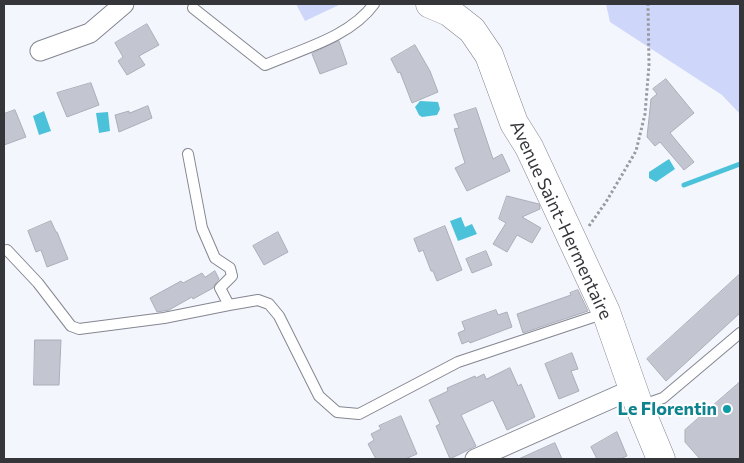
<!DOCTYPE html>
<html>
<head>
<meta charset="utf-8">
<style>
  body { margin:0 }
  #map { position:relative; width:744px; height:463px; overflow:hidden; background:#f4f6fd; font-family:Commissioner,sans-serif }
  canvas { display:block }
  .frame { position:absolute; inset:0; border:5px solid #35363a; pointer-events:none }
</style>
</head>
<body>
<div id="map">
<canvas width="744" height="463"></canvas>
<div class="frame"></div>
</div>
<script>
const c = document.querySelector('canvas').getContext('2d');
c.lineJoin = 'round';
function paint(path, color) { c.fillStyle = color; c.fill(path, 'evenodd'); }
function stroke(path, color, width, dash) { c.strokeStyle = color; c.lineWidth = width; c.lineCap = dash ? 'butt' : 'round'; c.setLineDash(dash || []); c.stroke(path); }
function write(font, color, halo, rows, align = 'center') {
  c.font = font + ' Commissioner,sans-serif'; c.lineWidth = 4; c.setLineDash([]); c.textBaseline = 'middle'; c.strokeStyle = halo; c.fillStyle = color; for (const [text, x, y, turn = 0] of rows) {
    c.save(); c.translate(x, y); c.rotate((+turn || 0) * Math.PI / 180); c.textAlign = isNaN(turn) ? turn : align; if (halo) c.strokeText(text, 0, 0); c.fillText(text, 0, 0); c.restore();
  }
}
const green = new Path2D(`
  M296 4H341L305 21Z
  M606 4H740V114L722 95 610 22Z`);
const water = new Path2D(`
  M420 101 438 102 440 109 437 115 422 117 419 115 415 107Z
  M44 111 51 131 39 135 33 116Z
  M108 112 110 131 99 133 96 113Z
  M669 159 675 169 656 182 649 178V172Z
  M461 217 465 227 472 224 477 234 458 241 450 221Z`);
const stream = new Path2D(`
  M684 185 740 164`);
const building = new Path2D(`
  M147 24 159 45 139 56 145 65 127 75 118 61 123 57 115 43Z
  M339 41 347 64 320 74 312 54Z
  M415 45 430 71 438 92 412 103 400 72 398 73 391 59Z
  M666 79 694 113 670 133 694 162 684 170 660 142 655 146 647 137 651 99 657 94 653 89Z
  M91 83 99 105 67 117 57 93Z
  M148 106 152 118 119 132 115 115 129 111V113Z
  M476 108 493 159 502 154 510 171 467 191 455 168 465 163 454 129 459 128 454 115Z
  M15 110 26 137 4 145V114Z
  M507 196 539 204 540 209 522 217 541 228 532 243 517 235 507 252 493 244 506 223 499 219Z
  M51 221 56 232H57L68 259 47 267 41 250 36 252 28 231Z
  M445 226 462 270 437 281 433 271H431L423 250 419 252 414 239Z
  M278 232 288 252 264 265 253 246Z
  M486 251 492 265 472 273 466 259Z
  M215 271 219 279 215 284 213 288 193 299 192 297 169 310 157 312 150 298 181 281 183 283 202 273 205 277Z
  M740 274V313L666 381 647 359Z
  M578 290 588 311 523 333 517 314 571 295 570 293Z
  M496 310 498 315 507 312 512 327 470 343 469 341 462 344 458 333 465 330 462 322Z
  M35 340H61L59 385H34Z
  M572 353 578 369 571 371 579 391 559 399 545 364Z
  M510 368 518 386 521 384 535 417 507 430 493 400 461 415 476 446 450 459 436 426 440 424 429 400 448 391 447 388 475 376 476 378 484 374 486 379Z
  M740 382V459H700L685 442V430Z
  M401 416 417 454 405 459H376L368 444 374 440 371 434 381 429 379 426Z
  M617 432 627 456 620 459H597L591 447Z
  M555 443 562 459H519Z`);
const path = new Path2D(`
  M589 226 606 202 636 151 645 114 649 65 648 4`);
const lane = new Path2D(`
  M193 8 265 65C302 49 350 37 374 4
  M188 154 202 228 215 258 230 268 232 276 220 288 229 305 258 300 269 304 279 316 319 396 337 412 359 414 458 362 605 313
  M7 250 38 283 71 326 79 329 164 318 229 305
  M640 406 663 398 740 333`);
const street = new Path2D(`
  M40 51 90 33 124 4
  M475 459 633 389`);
const secondary = new Path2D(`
  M430 4 449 12 472 30 489 55 514 123 529 147 606 312 639 406 661 459`);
const markers = [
  [727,409,5,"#0f9aa8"]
];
const streetNames = [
  ["Avenue Saint-Hermentaire",561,220,65]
];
const cultureNames = [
  ["Le Florentin",717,409]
];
paint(green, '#ced6fa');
paint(water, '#4bc2da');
stroke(stream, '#4bc2da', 5);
paint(building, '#c3c5d1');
stroke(building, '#abaeb9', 1);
stroke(lane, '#848691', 12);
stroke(street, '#848691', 21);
stroke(secondary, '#848691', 29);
stroke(path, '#989aa0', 3, [2.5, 2.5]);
stroke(lane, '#fff', 10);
stroke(street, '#fff', 19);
stroke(secondary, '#fff', 28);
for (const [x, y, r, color] of markers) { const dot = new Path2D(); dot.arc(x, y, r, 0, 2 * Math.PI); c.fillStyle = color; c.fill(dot); stroke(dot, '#fff', 2); }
write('18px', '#35363a', '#fff', streetNames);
write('bold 18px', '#0d838f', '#fff', cultureNames, 'right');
</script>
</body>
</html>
